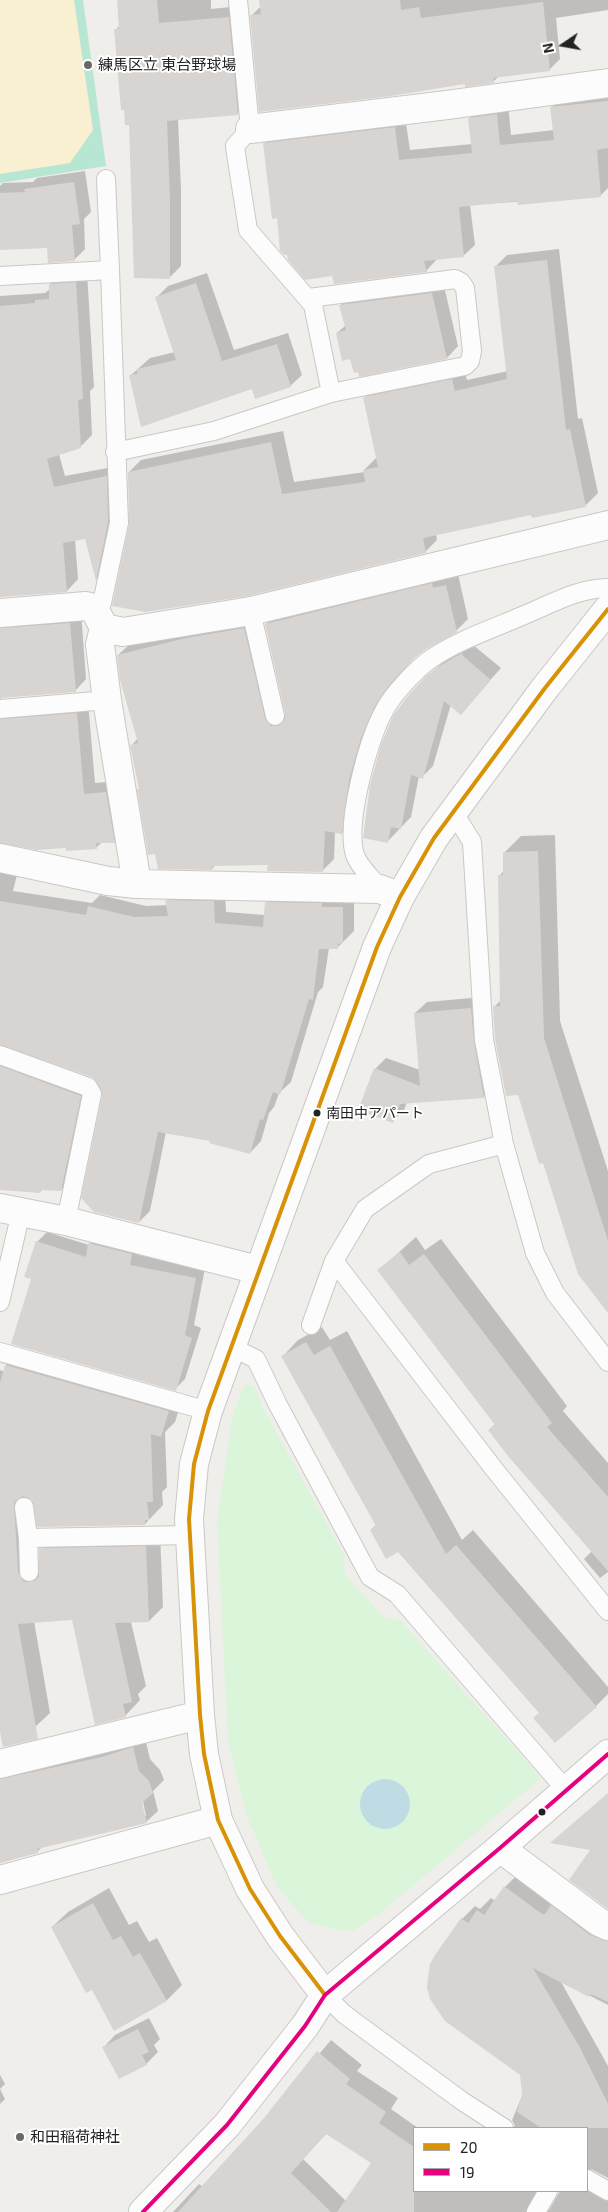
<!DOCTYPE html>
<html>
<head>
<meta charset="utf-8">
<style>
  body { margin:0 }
  #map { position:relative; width:608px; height:2212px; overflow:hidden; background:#f0eeeb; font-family:"Exo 2",sans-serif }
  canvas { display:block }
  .legend { position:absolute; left:413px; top:2127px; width:175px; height:65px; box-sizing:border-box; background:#fff; border:1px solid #a7a7a7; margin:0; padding:6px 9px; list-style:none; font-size:15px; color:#222 }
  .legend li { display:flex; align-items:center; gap:10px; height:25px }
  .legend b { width:25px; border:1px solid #a7a7a7 }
  .north { position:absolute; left:538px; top:20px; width:50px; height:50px; -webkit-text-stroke:4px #fff; paint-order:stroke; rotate:258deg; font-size:14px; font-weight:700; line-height:20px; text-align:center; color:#222 }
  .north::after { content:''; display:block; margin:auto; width:18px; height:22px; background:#222; clip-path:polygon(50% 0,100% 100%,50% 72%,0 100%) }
</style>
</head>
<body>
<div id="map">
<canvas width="608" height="2212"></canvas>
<ul class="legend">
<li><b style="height:6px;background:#d79205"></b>20</li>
<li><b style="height:6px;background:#e5007d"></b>19</li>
</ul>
<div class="north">N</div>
</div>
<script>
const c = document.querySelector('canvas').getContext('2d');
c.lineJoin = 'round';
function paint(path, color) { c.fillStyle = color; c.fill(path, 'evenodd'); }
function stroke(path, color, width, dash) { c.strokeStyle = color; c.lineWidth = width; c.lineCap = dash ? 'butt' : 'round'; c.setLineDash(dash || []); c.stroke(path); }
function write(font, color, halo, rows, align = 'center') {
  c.font = font + ' "Exo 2","Noto Sans JP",sans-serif'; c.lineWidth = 4; c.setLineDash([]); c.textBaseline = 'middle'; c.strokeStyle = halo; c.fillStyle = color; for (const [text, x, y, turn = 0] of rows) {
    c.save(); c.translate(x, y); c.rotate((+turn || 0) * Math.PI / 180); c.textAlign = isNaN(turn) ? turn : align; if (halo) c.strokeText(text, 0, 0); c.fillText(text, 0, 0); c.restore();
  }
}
const sand = new Path2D(`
  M0 0H74L93 130 70 163 0 174Z`);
const park = new Path2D(`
  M245 1384 255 1387 263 1408 344 1555 345 1575 384 1617 400 1620 541 1778 378 1915 352 1931 329 1928 308 1922 277 1887 246 1814 228 1742 217 1524 232 1417Z`);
const pitch = new Path2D(`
  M74 0H83L106 166 0 183V174L70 163 93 130Z`);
const water = new Path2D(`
  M360 1804a25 25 0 1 1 50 0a25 25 0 1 1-50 0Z`);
const shadow = new Path2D(`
  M118 0H211V9L240 6 249 102 237 114 178 119 181 189V266L169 278 130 124 116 30 120 25Z
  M260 0H608V10L556 18 560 59 549 70 499 76 493 82H466L251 16 261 6Z
  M608 92V188L600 196 470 205 475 245 463 256 437 259 426 271 333 275 278 217 264 144 276 132 405 117 410 150 472 144 470 118 481 107 508 103 511 135 554 130 552 107 563 96Z
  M85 171 91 212 84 219 85 249 74 260 48 246 0 249V186L3 183 33 182 37 178Z
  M559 249 578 419 582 418 598 493 586 505 533 517 532 513 436 534 437 540 425 552 131 525 129 472 141 460 283 431 294 482 365 472 364 470 377 457 364 398 376 386 464 368 467 380 508 371 495 267 507 255Z
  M87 272 94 387 90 391 92 435 81 446 59 454 65 476 118 466 107 569 96 579 86 537 75 539 78 579 67 591 0 596V296L45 293 50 289V284L61 273Z
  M207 273 234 350 288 333 302 375 290 386 253 388 131 375 150 358 175 352 157 297 168 286Z
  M443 282 458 346 447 358H351L337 333 346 325 341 305 352 294Z
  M458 574 468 619 456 631 418 653 390 686 379 708 353 822 342 833 335 832 334 859 322 871 269 864H216L212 869 140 788 132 745 138 738 118 655 130 644 255 617 279 712 287 715 266 624 278 613Z
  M0 612H81L86 679 75 691 0 697 3 704 88 702 95 783 117 781 125 831 114 842H102L96 848 0 842Z
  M473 645 501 668 461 713 451 704 433 766 422 777 419 776 411 817 388 841 365 837 432 672 450 656Z
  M555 835 560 1021 608 1171V1312L494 1007 501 1000 500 875 504 871V853L521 836Z
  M0 872 17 875 13 891 92 903 100 895 146 906 168 905 167 901 178 889 225 890 226 912 265 915 266 903 277 891 354 896V931L337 948H329L323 987 318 992 291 1082 279 1093 274 1107 269 1113 261 1141 250 1153 211 1140 166 1132 150 1211 139 1222 102 1088 92 1076 2 1044 3 1050 91 1085 72 1179 61 1190 43 1189 40 1192 0 1182Z
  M482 997 495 1085 484 1097 407 1102 404 1110 392 1122 375 1069 386 1058 420 1070 415 1013 427 1002Z
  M47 1232 89 1245 99 1233 142 1244 139 1255 205 1268 194 1325 201 1328 185 1379 175 1389 37 1242Z
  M416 1237 425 1250 441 1239 567 1406 563 1411 608 1463V1572L600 1578 584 1559 592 1551 489 1430 495 1424 379 1270Z
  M322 1327 330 1340 347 1331 462 1540 473 1530 608 1687V1694L596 1706 540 1713 398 1550 371 1530 376 1525 283 1356 298 1340Z
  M21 1351 183 1397 175 1422 165 1432 167 1487 162 1492 163 1505 145 1524 28 1497 32 1558 40 1569V1549L55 1535 160 1533 163 1607 149 1621 131 1622 146 1686 138 1694 140 1700 126 1715 95 1719 73 1618 34 1621 50 1713 35 1727 0 1732V1370L5 1372 6 1365Z
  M146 1742 150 1759 160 1770 164 1780 153 1791 158 1811 146 1822 43 1846 37 1852 0 1863V1774ZM140 1797H142L146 1816H144Z
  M518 1874 608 1925V2005L560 1980 608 2066V2178L591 2169 594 2176 608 2183V2212H173L199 2184 203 2187 265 2118 331 2040 362 2065 357 2071 398 2098 391 2109 418 2128H414V2191H541L540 2205 549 2210 560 2191H587V2128H512L515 2126 512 2120 523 2094 521 2075 462 1919 475 1906 480 1909 491 1898 495 1901 505 1887ZM327 2133 373 2163 346 2201 303 2159Z
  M109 1888 129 1925 137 1921 149 1942 157 1938 182 1985 167 2000 92 1988 52 1927 68 1912Z
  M149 2018 160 2039 154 2045 158 2052 146 2064 104 2047 115 2035Z
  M0 2075 5 2084 0 2089 5 2099 0 2104Z`);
const building = new Path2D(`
  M117 0H157L159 23 229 17 238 115 167 121 170 201V279L134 278 129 125H125L124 110H121L114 29H119Z
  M259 0H400L401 10 419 7 421 18 543 2 550 71 493 78 494 83 465 87V84L391 96 259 112 250 15 261 14Z
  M608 101V148L597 150 601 197 518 205 517 201 459 207 464 257 424 261 427 272 334 284 332 276 305 280 288 260 287 255H284L280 251 277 218 272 219 263 143 395 127 399 160 472 153 468 118 497 114 500 145 554 140 550 107Z
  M74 182 80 224 72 225 75 261 48 263 47 248 0 250V193L25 192 24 189Z
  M547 260 566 430 570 429 586 507 532 518 531 515 423 538 426 553 248 596 146 612 112 606 129 525 128 472 271 442 282 494 365 482 363 470 378 467 363 397 452 379 455 391 507 379 494 266Z
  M76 282 83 399 78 400 81 448 47 459 54 487 107 476 108 522 96 581 85 539 63 543 67 592 0 597V306L35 303V300L49 299V284Z
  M196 283 222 361 277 344 291 387 255 399 252 389 141 427 129 375 137 374V369L176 360 155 297Z
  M432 293 447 359 359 377 358 372 354 373 350 359 342 361 336 333 346 330 339 305Z
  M432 583 433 588 446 585 457 632 426 649 412 660 391 683 375 706 361 738 349 780 342 834 325 831 323 872 267 871 268 865 212 866V870L158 869 155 854 148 855 137 789H139L130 745 138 743 120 680 117 655 186 638 244 628 265 718 271 726H278L285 720V714L265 624Z
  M70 623 76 692 0 698V628Z
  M462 653 463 656 491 680 461 715 444 701 423 779 411 775 401 829 391 827 388 843 363 838 370 785 381 745 393 716 407 697 426 676 438 667Z
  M77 713 84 794 106 792 115 843H96L97 849 66 851V848L37 850 0 843V719Z
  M538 851 544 1038 608 1241V1313L578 1274 543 1163 539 1164 518 1095 506 1096 495 1039 493 1006H500L498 875H503V852Z
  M165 900 214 901 215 923 263 927 265 902 322 903V907H343V943L338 944V949H319L313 1000 309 999 280 1095 273 1092 263 1120 260 1119 250 1154 209 1143 210 1141 158 1132 139 1223 94 1212 81 1198 102 1096 97 1082 92 1077 0 1045V901L86 915 88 906 134 917 168 916Z
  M471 1008 474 1042 484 1098 400 1104 393 1123 358 1110 374 1068 420 1086 414 1013Z
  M0 1066 81 1096 61 1191 41 1190 40 1193 0 1190Z
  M36 1241 86 1257 88 1243 132 1254 130 1265 196 1278 185 1335 192 1338 176 1391 11 1344 31 1279 24 1277Z
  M400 1252 409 1265 424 1254 552 1423 547 1427 608 1497V1571L508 1456 488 1430 495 1425 377 1270Z
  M306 1342 314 1355 330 1346 446 1554 456 1545 597 1707 555 1743 533 1718 539 1713 398 1552 386 1559 370 1530 376 1526 281 1356Z
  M5 1365 169 1411 161 1437 151 1434 153 1502H147L149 1520H145V1525L37 1527 32 1500 23 1496 14 1502 18 1572 24 1582 34 1581 39 1577V1548L146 1546 149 1622 115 1623 132 1702 123 1704 126 1717 95 1725 72 1620 18 1624 38 1739 3 1747 0 1732V1383Z
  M133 1747 139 1771 149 1781 153 1793 142 1803 147 1823 37 1849 38 1853 0 1863V1779L102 1757Z
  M608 1793V1909L569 1880 590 1850 550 1843Z
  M504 1886 542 1914H545L551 1905 590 1935 608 1941V2002L591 1994 589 1997 533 1968 579 2046 608 2104V2128H541L517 2112 522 2094 520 2075 445 2021 430 1999 427 1988 428 1977 430 1964 435 1955 461 1918 468 1923 477 1910 484 1915Z
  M93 1903 113 1940 121 1936 133 1957 140 1953 167 2001 114 2031 92 1990 86 1993 51 1927Z
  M138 2029 149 2052 142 2055 147 2065 119 2079 102 2047Z
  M317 2051 350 2079 346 2084 386 2112 379 2123 414 2147V2212H337L371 2163 326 2134 291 2173 331 2212H178L264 2118Z`);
const service = new Path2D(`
  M238 0 250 129 235 146 236 154 248 230 313 305 331 393
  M106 179 110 270
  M0 276 110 270 119 523 102 603 96 611
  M115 452 214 431 331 393 465 366 470 361 472 351 465 288 461 282 455 279 309 298
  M251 611 275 716
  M0 709 107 700
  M454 813 472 842 484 1040 504 1144 535 1253 555 1293 608 1362
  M380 889C373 879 359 867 355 855 345 824 368 740 384 711 392 695 417 668 432 658 459 640 492 629 522 616 549 605 578 588 608 588
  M0 1055 88 1087 92 1094 66 1221
  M504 1144 429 1164 365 1209 334 1261 494 1469 608 1611
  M0 1302 21 1212
  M311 1325 334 1261
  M231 1347 256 1359 277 1403 370 1577 397 1594 566 1790
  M0 1352 208 1411
  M24 1507 28 1538 29 1572
  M28 1538 190 1535
  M325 1995 344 2014 462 2101 504 2128
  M587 2179 608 2191
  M536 2212 548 2191`);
const minor = new Path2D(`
  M250 129 447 105 608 83
  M0 613 86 606 94 608 104 628 123 632 251 611 608 525
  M104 628 100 645 107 700 137 884
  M0 858 108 881 137 884 380 889 400 897
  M0 1208 66 1221 258 1270
  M0 1764 200 1715
  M500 1848 599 1922 608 1926
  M0 1880 218 1820
  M143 2212 227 2125 305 2026 325 1995`);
const tertiary = new Path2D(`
  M608 609 545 688 434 838 400 897 377 947 208 1411 194 1464 189 1519 200 1715 204 1754 218 1820 250 1889 280 1936 325 1995 500 1848 608 1754`);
const bus1 = new Path2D(`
  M325 1995 280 1936 250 1889 218 1820 204 1754 200 1715 189 1519 194 1464 208 1411 377 947 400 897 434 838 545 688 608 609`);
const bus2 = new Path2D(`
  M143 2212 227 2125 305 2026 325 1995 500 1848 608 1754`);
const markers = [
  [88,65,5,"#6a6968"],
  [317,1113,4.5,"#222"],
  [542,1812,4.5,"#222"],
  [20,2137,5,"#6a6968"]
];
const busNames = [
  ["南田中アパート",326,1113]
];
const poiNames = [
  ["練馬区立 東台野球場",98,65],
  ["和田稲荷神社",30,2137]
];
paint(sand, '#f8f0d0');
paint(park, '#daf5da');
paint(pitch, '#b7e6d2');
paint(water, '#bfdbe3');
paint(shadow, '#0003');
paint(building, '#d7d4d2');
stroke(service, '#c9c8c7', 20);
stroke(minor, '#c9c8c7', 30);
stroke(tertiary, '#c9c8c7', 30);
stroke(service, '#fdfcfc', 18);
stroke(minor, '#fdfcfc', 28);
stroke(tertiary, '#fdfcfc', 28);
stroke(bus1, '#d79205', 4);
stroke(bus2, '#e5007d', 4);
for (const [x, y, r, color] of markers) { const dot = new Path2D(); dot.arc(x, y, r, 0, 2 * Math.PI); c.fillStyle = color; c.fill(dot); stroke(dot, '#fff', 2); }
write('14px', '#222', '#fff', busNames, 'left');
write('15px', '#222', '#fff', poiNames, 'left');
</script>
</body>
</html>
